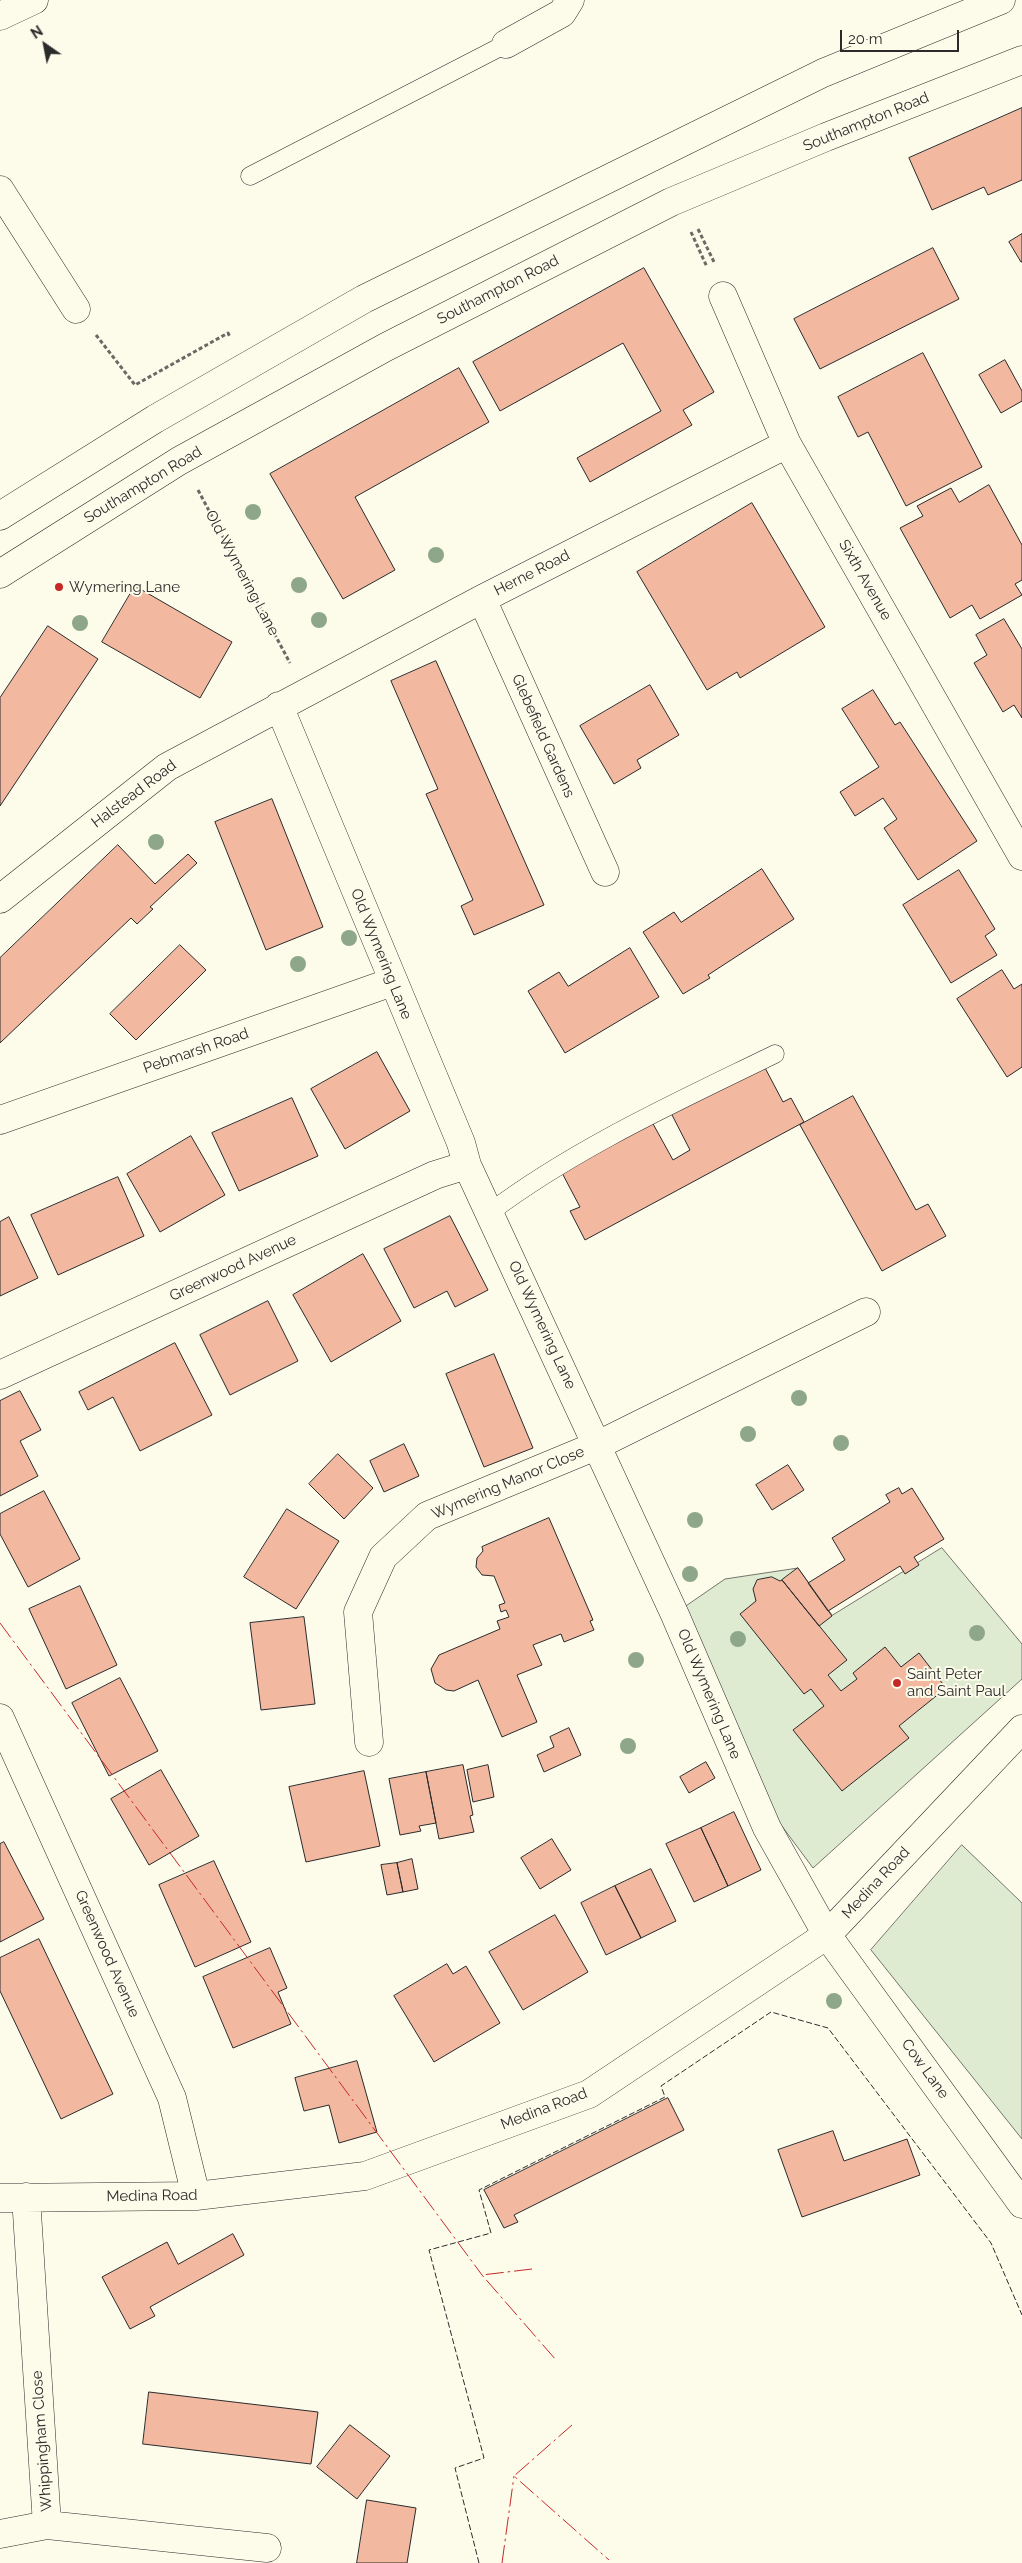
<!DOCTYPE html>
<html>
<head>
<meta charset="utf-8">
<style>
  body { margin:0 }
  #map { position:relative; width:1022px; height:2563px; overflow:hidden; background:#fdfbea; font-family:Raleway,sans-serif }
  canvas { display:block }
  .north { position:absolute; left:20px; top:20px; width:50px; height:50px; -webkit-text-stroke:4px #fdfbea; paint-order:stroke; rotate:327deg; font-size:14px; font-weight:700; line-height:20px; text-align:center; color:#2b2b2b }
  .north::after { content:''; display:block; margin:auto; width:18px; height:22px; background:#2b2b2b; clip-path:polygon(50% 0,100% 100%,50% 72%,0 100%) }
  .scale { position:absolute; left:840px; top:30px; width:119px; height:22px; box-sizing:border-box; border:2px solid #2b2b2b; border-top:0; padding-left:6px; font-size:15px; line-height:18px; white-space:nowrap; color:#2b2b2b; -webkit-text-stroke:4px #fdfbea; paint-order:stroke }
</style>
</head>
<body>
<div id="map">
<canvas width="1022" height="2563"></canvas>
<div class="north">N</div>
<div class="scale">20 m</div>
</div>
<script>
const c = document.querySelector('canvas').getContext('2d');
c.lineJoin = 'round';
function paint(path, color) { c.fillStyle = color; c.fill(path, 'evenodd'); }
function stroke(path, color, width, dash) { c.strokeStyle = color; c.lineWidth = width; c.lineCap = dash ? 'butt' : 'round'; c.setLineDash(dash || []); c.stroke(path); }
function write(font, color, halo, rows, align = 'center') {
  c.font = font + ' Raleway,sans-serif'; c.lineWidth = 4; c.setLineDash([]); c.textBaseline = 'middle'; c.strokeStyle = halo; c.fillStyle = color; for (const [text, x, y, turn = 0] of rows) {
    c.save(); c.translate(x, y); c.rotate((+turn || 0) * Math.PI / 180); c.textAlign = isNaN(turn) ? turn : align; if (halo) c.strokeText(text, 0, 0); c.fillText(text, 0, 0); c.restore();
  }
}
const green = new Path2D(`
  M942 1548 1022 1644V1679L813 1868 767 1806 680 1610 725 1579 798 1568 832 1615Z
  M962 1845 1022 1903V2139L871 1950Z`);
const building = new Path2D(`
  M1022 108V180L988 195 984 187 932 210 909 158Z
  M1022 234V262H1021L1009 242Z
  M933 248 959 299 820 369 794 319Z
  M644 268 714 392 683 410 692 425 590 482 577 458 661 411 623 343 500 411 473 362Z
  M923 353 982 467 906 506 868 432 858 437 838 397Z
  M1005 360 1022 391V401L1001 413 979 375Z
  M459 368 489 422 355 497 395 570 343 599 270 474Z
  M989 485 1022 545V580L1015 584 1022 595 980 619 972 605 950 618 900 528 923 516 917 506 951 488 959 502Z
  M752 503 825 627 740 678 737 672 707 690 637 572Z
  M135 586 232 642 200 698 102 642Z
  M1004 619 1022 649V718L1014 705 1003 712 974 663 987 655 976 635Z
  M48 626 98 659 0 806V698Z
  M436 661 544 905 474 935 461 906 473 900 426 794 438 789 391 681Z
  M650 685 679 735 637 760 641 768 614 784 580 726Z
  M873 690 895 725 900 722 977 841 918 880 884 828 897 819 883 798 855 816 840 792 879 767 842 709Z
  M272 799 323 927 266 950 215 822Z
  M118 845 155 884 188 854 197 863 150 907 153 909 137 924 131 918 0 1043V958Z
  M762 869 794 919 708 975 710 978 683 994 643 932 674 912 681 922Z
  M959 870 995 929 985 936 997 955 951 983 903 905Z
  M180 945 206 970 136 1040 110 1014Z
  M630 948 659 997 565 1053 528 991 559 972 568 986Z
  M1002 970 1014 989 1022 984V1067L1007 1077 957 999Z
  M377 1052 410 1111 345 1149 311 1089Z
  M763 1064 783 1102 791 1098 804 1122 585 1240 570 1211 580 1207 561 1171 652 1122 673 1160 690 1150 671 1113Z
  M853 1096 916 1210 928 1204 946 1236 882 1271 800 1125Z
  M292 1098 318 1156 239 1191 212 1133Z
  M191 1136 225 1195 160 1232 127 1174Z
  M118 1177 144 1236 58 1275 31 1215Z
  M450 1216 488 1290 455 1307 447 1291 414 1308 384 1249Z
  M9 1217 38 1278 0 1296V1222Z
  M363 1254 401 1321 331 1362 293 1295Z
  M268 1301 298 1361 230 1395 200 1335Z
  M175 1343 212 1415 140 1451 113 1397 88 1410 79 1392Z
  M494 1354 533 1448 484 1467 446 1374Z
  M20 1391 41 1430 20 1441 38 1476 0 1496V1401Z
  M404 1444 419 1476 384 1492 370 1461Z
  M338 1454 373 1488 344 1519 309 1484Z
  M788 1465 804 1490 772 1510 756 1485Z
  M899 1488 902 1494 912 1488 944 1539 914 1557 919 1565 905 1574 900 1566 828 1611 808 1583 845 1560 832 1538 890 1502 886 1495Z
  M44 1491 80 1559 28 1587 0 1534V1514Z
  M287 1509 339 1541 296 1609 244 1577Z
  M549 1518 593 1620 590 1621 594 1630 564 1642 561 1634 533 1645 542 1665 517 1675 537 1722 502 1737 478 1680 454 1691 446 1690 435 1683 431 1669 439 1655 500 1629 497 1621 509 1617 506 1610 501 1612 499 1605 505 1603 494 1576 482 1575 476 1567 477 1558 483 1551 482 1547Z
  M798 1568 832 1616 819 1626 782 1580Z
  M772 1577 780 1581 782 1580 847 1660 828 1675 841 1691 857 1679 853 1673 885 1647 901 1667 919 1653 946 1688 899 1726 909 1738 842 1791 793 1730 824 1706 811 1689 804 1694 740 1614 756 1601 753 1589 757 1580Z
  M80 1586 117 1665 66 1689 29 1609Z
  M304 1617 315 1704 261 1710 250 1623Z
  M120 1678 158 1751 109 1776 72 1703Z
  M569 1728 581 1755 544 1772 537 1755 554 1747 550 1737Z
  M706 1762 715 1778 689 1793 680 1777Z
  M463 1765 473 1815 470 1816 474 1832 439 1839 426 1772Z
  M488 1765 494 1797 473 1802 467 1770Z
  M161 1770 199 1836 149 1865 111 1799Z
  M364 1771 380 1846 306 1862 289 1787Z
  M426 1772 436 1823 419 1826 421 1831 400 1835 389 1779Z
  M734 1812 761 1870 728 1886 701 1828Z
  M701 1828 728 1886 694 1902 666 1844Z
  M552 1839 571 1870 540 1889 521 1858Z
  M4 1842 44 1919 0 1942V1844Z
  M412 1859 418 1889 403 1892 397 1863Z
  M214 1861 251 1942 195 1967 159 1885Z
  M397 1863 403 1892 387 1895 381 1865Z
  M651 1869 676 1921 641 1938 615 1886Z
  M615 1886 641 1938 606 1955 581 1903Z
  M555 1915 588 1972 523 2010 489 1952Z
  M39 1939 113 2094 61 2119 0 1991V1958Z
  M270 1948 287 1988 278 1992 291 2024 233 2048 203 1977Z
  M447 1964 453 1974 466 1966 500 2023 434 2062 394 1996Z
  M357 2061 377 2132 339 2143 329 2105 304 2111 295 2078Z
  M668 2098 684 2130 514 2215 518 2222 504 2228 484 2190Z
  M833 2131 844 2161 907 2139 920 2175 802 2217 778 2150Z
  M233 2234 244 2255 150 2307 155 2316 130 2329 102 2277 167 2242 178 2264Z
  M149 2392 318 2412 311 2464 143 2444Z
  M350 2425 390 2456 357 2499 317 2467Z
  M367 2500 416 2508 407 2563H357Z`);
const path = new Path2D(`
  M698 229 715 264
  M691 232 707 267
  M96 335 135 385 228 333 230 337
  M198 490 290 663`);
const lane = new Path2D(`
  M250 176 506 44
  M489 1213C577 1147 677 1102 775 1054`);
const street = new Path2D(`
  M0 16 34 0
  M506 44 562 13 570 0
  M0 190 76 309
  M723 296 787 444 1022 856
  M482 599 605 872
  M279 706 461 1143 467 1165 675 1615 767 1828 827 1935 1022 2204
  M0 899 167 767 482 599 787 444
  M0 1120 392 982
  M0 1375 435 1175 467 1165
  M0 1718 172 2098 196 2196
  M369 1742 358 1612 383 1557 427 1516 598 1445 866 1312
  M26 2197 47 2525 267 2548
  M0 2198 196 2196 365 2176 589 2094 827 1935 1022 1729
  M0 2534 47 2525`);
const primary = new Path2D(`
  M0 516 155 419 364 299 823 73 1001 0
  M0 574 179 461 386 347 671 202 826 137 1022 60`);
const fence = new Path2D(`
  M479 2563 455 2468 484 2458 429 2250 491 2233 479 2190 665 2097 661 2086 771 2012 828 2028 991 2243 1022 2315`);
const power = new Path2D(`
  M0 1623 482 2275
  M532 2269 482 2275 556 2360
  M572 2425 514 2476 609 2560
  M502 2563 514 2476`);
const trees = [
  [253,512],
  [436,555],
  [299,585],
  [319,620],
  [80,623],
  [156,842],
  [349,938],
  [298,964],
  [799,1398],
  [748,1434],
  [841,1443],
  [695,1520],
  [690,1574],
  [977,1633],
  [738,1639],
  [636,1660],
  [628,1746],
  [834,2001]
];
const markers = [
  [59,587,5,"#c62828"],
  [897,1683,5,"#c62828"]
];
const streetNames = [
  ["Southampton Road",866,122,-22],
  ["Southampton Road",498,290,-27],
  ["Southampton Road",143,485,-31],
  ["Old Wymering Lane",242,573,62],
  ["Herne Road",532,573,-27],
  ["Sixth Avenue",865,580,60],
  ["Glebefield Gardens",543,736,66],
  ["Halstead Road",134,794,-37],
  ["Old Wymering Lane",381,954,68],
  ["Pebmarsh Road",196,1051,-19],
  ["Greenwood Avenue",233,1268,-25],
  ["Old Wymering Lane",542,1325,65],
  ["Wymering Manor Close",508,1483,-23],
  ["Old Wymering Lane",709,1694,67],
  ["Medina Road",876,1883,-47],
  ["Greenwood Avenue",107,1954,66],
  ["Cow Lane",925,2069,54],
  ["Medina Road",544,2109,-21],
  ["Medina Road",152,2196,-1],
  ["Whippingham Close",42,2441,-94]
];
const poiNames = [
  ["Wymering Lane",69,587],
  ["Saint Peter",907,1674],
  ["and Saint Paul",907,1691]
];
paint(green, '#deebd1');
stroke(green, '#74746e', 1);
paint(building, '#f2b8a0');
stroke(building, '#2b2b2b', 1);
stroke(lane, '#2b2b2b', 19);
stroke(street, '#2b2b2b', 29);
stroke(primary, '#2b2b2b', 29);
stroke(path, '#6a6964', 3, [4, 2.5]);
stroke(lane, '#fdfbea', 18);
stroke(street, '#fdfbea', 28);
stroke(primary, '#fdfbea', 28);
stroke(fence, '#2b2b2b', 1, [6, 2.5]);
stroke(power, '#c62828', 1, [18, 4, 2.5, 4]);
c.fillStyle = '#8ea78a';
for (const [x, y] of trees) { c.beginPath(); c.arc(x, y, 8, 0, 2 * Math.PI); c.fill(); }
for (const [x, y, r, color] of markers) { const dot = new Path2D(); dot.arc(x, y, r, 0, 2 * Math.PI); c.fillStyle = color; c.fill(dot); stroke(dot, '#fdfbea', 2); }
write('15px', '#2b2b2b', '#fdfbea', streetNames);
write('15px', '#2b2b2b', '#fdfbea', poiNames, 'left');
</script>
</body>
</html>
